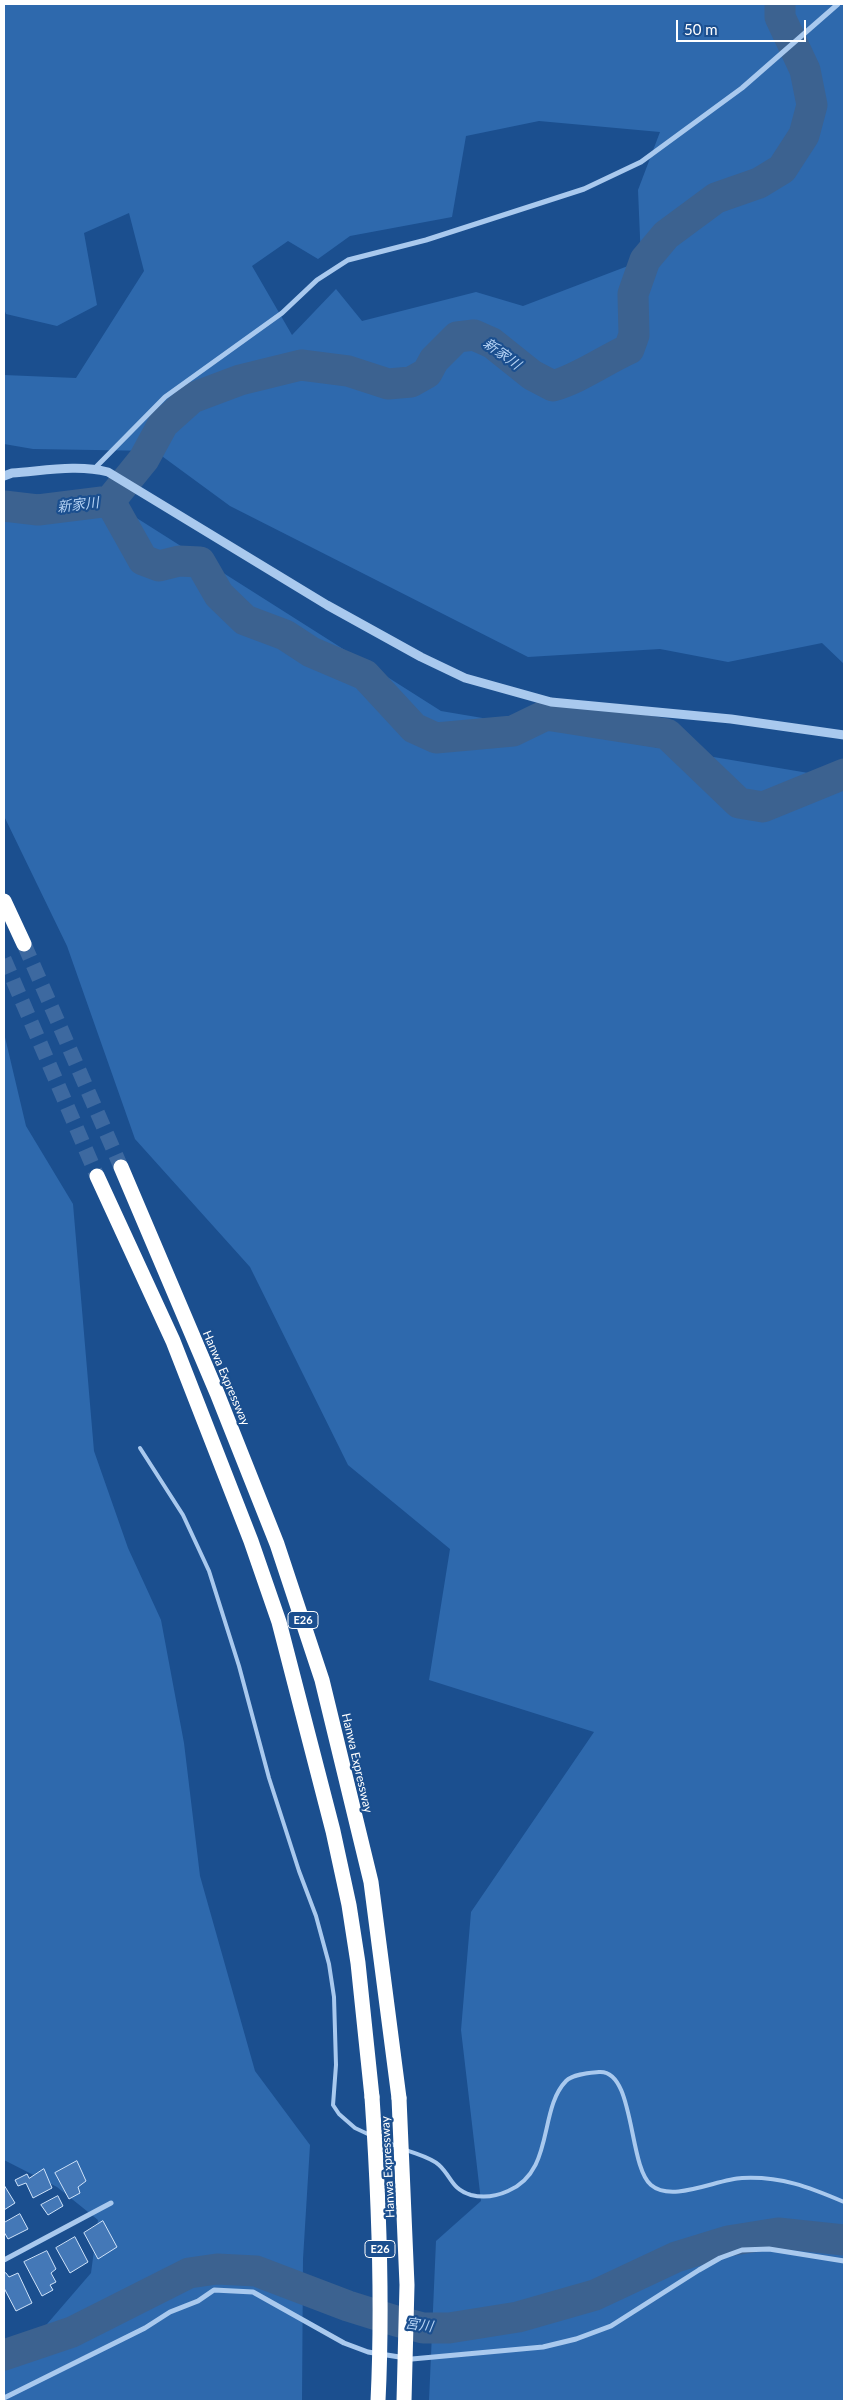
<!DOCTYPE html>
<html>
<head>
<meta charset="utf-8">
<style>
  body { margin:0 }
  #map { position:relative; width:848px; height:2405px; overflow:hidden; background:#1b4f8f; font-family:Lato,sans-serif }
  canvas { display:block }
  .frame { position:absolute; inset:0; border:5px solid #fff; pointer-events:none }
  .scale { position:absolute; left:676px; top:20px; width:130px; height:22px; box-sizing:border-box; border:2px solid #fff; border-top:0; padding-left:6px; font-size:15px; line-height:18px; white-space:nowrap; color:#fff; -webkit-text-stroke:4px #1b4f8f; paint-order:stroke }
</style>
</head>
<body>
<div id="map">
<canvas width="848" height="2405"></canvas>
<div class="frame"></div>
<div class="scale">50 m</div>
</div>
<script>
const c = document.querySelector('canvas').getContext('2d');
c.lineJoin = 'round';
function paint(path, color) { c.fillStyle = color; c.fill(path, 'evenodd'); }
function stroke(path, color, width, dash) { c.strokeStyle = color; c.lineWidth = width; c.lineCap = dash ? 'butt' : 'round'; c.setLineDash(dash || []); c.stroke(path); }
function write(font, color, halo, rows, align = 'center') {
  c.font = font + ' Lato,"Noto Sans JP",sans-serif'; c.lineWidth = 4.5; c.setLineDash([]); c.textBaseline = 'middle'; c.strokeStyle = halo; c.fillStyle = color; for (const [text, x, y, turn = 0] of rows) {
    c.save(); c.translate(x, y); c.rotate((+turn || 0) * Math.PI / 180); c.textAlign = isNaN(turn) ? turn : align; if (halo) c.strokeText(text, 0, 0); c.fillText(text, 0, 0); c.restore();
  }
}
const green = new Path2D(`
  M4 4H844V664L822 643 728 662 660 649 528 657 230 506 155 451 33 449 4 444V375L76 378 144 271 129 213 84 233 97 305 57 326 6 314 4 309ZM539 121 660 132 638 190 641 261 523 306 476 292 362 321 336 289 292 335 252 266 288 241 318 259 350 236 452 217 466 136Z
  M113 503 441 711 844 779V2401H429L436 2241 481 2201 461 2030 471 1912 594 1732 429 1680 450 1549 348 1465 250 1267 135 1139 67 946 4 816V520Z
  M4 1033 26 1126 73 1204 94 1451 128 1548 161 1620 184 1743 200 1876 255 2071 310 2145 303 2259 302 2401H4V2366L22 2353 91 2273 98 2220 57 2187 4 2160Z`);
const river = new Path2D(`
  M110 501 143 560 159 566 179 561 200 562 219 595 245 620 285 635 311 652 365 675 414 728 436 738 513 731 546 715 667 734 739 803 763 807 844 774
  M4 506 38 510 110 501 144 459 163 424 192 398 240 380 301 365 348 371 388 384 411 382 427 373 434 360 457 337 474 335 492 343 532 375 553 386C580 378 603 361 629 349L634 335 633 294 645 260 666 235 716 198 759 183 782 169 804 135 812 105 805 70 780 17V4
  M4 2355 72 2332 189 2273 217 2269 256 2271 348 2306 396 2321 423 2328H449L518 2317 595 2295 676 2257 728 2241 778 2233 844 2240`);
const building = new Path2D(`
  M77 2161 86 2181 78 2187 80 2193 69 2199 55 2173Z
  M44 2169 52 2188 33 2198 26 2183 18 2186 15 2180 27 2174 29 2178Z
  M4 2185 15 2203 4 2210Z
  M58 2196 63 2206 48 2215 41 2205Z
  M20 2214 28 2229 8 2239 4 2232V2223Z
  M103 2221 117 2247 98 2259 84 2233Z
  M75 2237 88 2262 70 2273 56 2248Z
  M47 2251 56 2269 51 2273 56 2282 50 2285 53 2290 42 2296 24 2262Z
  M6 2273 9 2277 18 2273 32 2303 16 2311 4 2288V2274Z`);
const motorwayTunnel = new Path2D(`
  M24 944 121 1167
  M4 959 97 1176`);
const service = new Path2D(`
  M140 1448 183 1515 209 1571 239 1666 269 1778 299 1871 316 1916 329 1964 334 1997 336 2065 333 2105 339 2114 355 2128 370 2135
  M379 2138 398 2147
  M404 2149C415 2154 430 2157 439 2165 452 2177 451 2189 471 2195 483 2198 497 2196 508 2191 555 2171 538 2110 566 2081 573 2074 589 2073 599 2072 635 2069 628 2166 651 2185 672 2203 717 2179 742 2178 781 2176 809 2187 844 2202`);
const minor = new Path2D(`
  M95 468 165 397 282 313 317 280 348 260 426 240 584 189 641 162 742 88 838 4
  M4 2260 111 2203
  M4 2398 145 2328 170 2312 198 2301 214 2290 253 2292 344 2343 368 2352 412 2359 543 2347 576 2339 611 2326 699 2270 720 2258 742 2250 769 2249 844 2261`);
const tertiary = new Path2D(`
  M4 476 12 473C43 471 78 464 108 472L327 605 421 657 465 678 551 702 731 719 844 735`);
const motorway = new Path2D(`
  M4 901 24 944
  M121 1167 217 1393 277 1544 322 1680 371 1882 399 2098
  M97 1176 173 1341 251 1541 279 1622 333 1831 349 1905 358 1963 372 2097`);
const motorwayBridge = new Path2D(`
  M372 2097C379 2199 383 2300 378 2401
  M399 2098 407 2285 404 2401`);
const shields = [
  [303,1620,30],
  [380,2249,30]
];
const shieldNames = [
  ["E26",303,1620],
  ["E26",380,2249]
];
const streetNames = [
  ["Hanwa Expressway",226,1378,67],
  ["Hanwa Expressway",357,1763,77],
  ["Hanwa Expressway",388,2167,-93]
];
const waterNames = [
  ["新家川",502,354,36],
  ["新家川",78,505,-7],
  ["宮川",419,2325,8]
];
paint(green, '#2e69ad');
stroke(river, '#3c6290', 31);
paint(building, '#4478b7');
stroke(building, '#cfe3fa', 1);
stroke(motorwayTunnel, '#3d69a0', 15, [15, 8]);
stroke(service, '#a9c9ee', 4);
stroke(minor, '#a9c9ee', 5);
stroke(tertiary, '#a9c9ee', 9);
stroke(motorway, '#fff', 15);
stroke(motorwayBridge, '#fff', 15);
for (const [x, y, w] of shields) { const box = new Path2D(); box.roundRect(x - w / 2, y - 8.5, w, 17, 4); c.fillStyle = '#1b4f8f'; c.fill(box); stroke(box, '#fff', 1); }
write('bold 11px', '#fff', null, shieldNames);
write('12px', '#fff', '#1b4f8f', streetNames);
write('italic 14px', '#b5d3f5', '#1b4f8f', waterNames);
</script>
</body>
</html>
